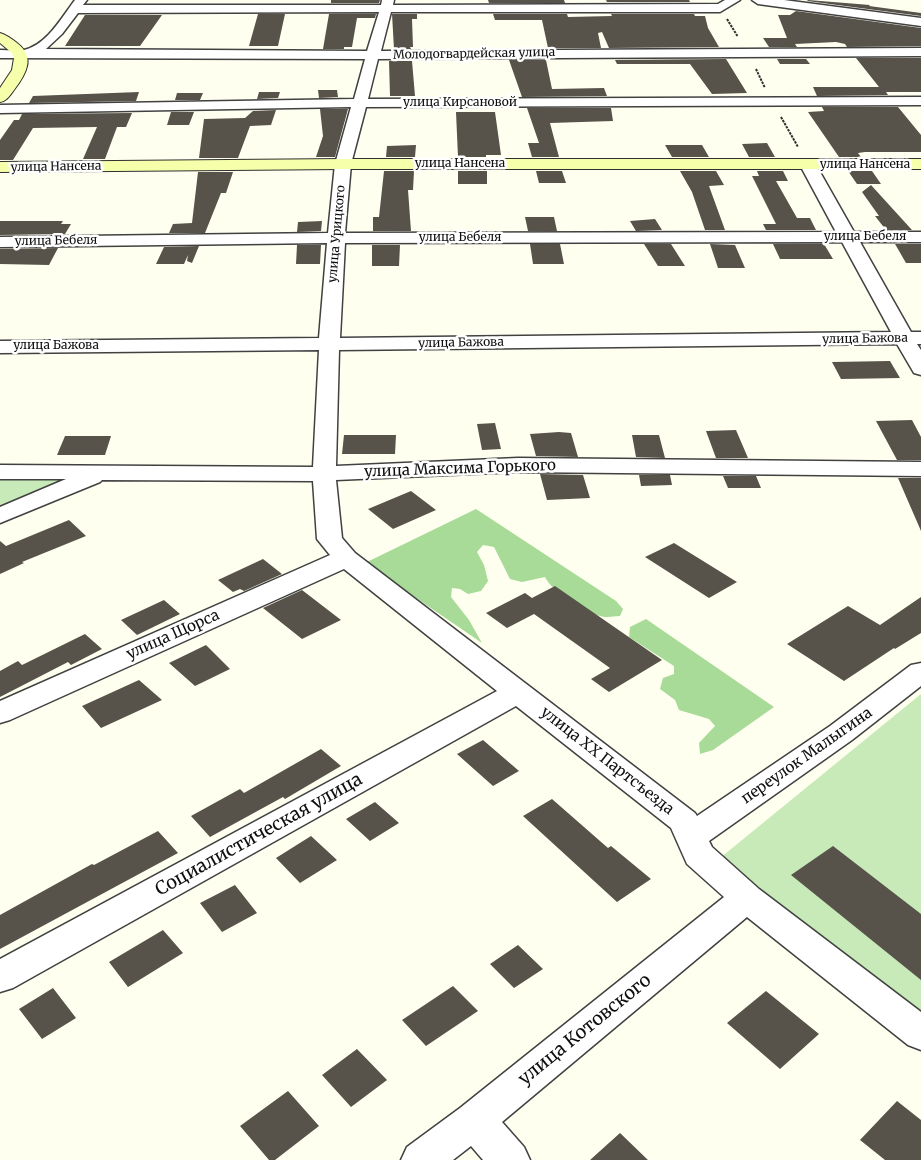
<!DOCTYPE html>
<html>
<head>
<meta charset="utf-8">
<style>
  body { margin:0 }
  canvas { display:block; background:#ffffef }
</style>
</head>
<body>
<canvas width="921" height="1160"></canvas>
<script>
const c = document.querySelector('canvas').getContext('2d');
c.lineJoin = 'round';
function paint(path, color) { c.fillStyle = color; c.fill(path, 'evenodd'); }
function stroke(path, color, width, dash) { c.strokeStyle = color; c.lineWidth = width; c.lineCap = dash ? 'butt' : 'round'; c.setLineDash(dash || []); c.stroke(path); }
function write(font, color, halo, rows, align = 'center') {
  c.font = font + ' Merriweather,serif'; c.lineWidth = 5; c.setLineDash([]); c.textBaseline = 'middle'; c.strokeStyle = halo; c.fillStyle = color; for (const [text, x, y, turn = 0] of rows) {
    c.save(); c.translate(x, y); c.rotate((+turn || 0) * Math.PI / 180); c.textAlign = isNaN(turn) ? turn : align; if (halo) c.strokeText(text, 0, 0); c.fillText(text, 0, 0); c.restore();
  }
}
const green = new Path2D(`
  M0 480H67L0 507Z
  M921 694V1013L720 858Z`);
const forest = new Path2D(`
  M476 509 616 601 623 609 620 616C614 616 606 618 600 616 584 611 552 592 545 577L522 582 510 579 494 547 483 545 477 552 484 565 488 581 481 591 468 594 460 589 452 588 451 597 469 620 482 643 365 563Z
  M646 619 774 707 713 750 700 754 699 743 715 726 709 719 679 710 675 700 660 689 663 678 674 674V666L629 637 630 627Z`);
const building = new Path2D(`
  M331 0H380L379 3H331Z
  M488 0H564L565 3H489Z
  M606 0H689L690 2H607Z
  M808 0 870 5 869 6 921 13V16L807 1Z
  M796 11 921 28V46L847 47 845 44 836 42 795 44 797 47H769L763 38H787L778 15H790Z
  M258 14H285L278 46H249Z
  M329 14H376L375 18H357L352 47H344V49H323Z
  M392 14H417V19H412L413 47H410L411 49H394Z
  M493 14H567L568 17 612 16 611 14H694L695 16H705L708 28 719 47 609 48 602 32 598 33 601 48H548L542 20H495Z
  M85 15H162L140 46H65Z
  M856 58H921V92H886L888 95 817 96 813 87H879Z
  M726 59 747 93 712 94 690 64H617L615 60Z
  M777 59H806L810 64H780Z
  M509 60H546L552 89 604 88 607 96 522 97Z
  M389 61H412L415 96H390Z
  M318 90H337L338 97 319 98Z
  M139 92 136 101 29 103 33 96Z
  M259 92H280L278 98 257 99Z
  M177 93H203L200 100H175Z
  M822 107H898L921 135V152H865L858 153 861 157H839L808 112 824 111Z
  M527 108H611L613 121 550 123 559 157H532L528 143H539Z
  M320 109H348L335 157H316L323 136Z
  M276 110 271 125 250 126 238 158H199L204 119 245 118 253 111Z
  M171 112H194L189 125H167Z
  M456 112H495L501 155H486V157H458Z
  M132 113 126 127H117L105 159H83L97 127 33 128 13 160H0V140L14 120H19L22 114Z
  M767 143 775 157H749L742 144Z
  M416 145 415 157H386L387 146Z
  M665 145H702L709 157H672Z
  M384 171H414L413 190H408L411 231H373V217H379Z
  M458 171H487V184H458Z
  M536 171H562L566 183H539Z
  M680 171H716L724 185 709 186 725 230H705L692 192Z
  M757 171H783L788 181H776L797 218H810L816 230H766L763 224H776L752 176H759Z
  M848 171H872L881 184H857Z
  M198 172H233L226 193H221L205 233H169L173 224 192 223Z
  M871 185 912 230H886L875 216H879L862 192Z
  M525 217H554L557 231H528Z
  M655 219 662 230 636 231 630 221Z
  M0 221H63L61 224H71L65 234 0 235Z
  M322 221 321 231 297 232 298 222Z
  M530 244H560L564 264H533Z
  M644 244H671L685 266H658Z
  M710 244 735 245 745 268H718Z
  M773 244H824L833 259H780Z
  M895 244H921V263H906Z
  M297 245H321L320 264H296Z
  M372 245H400L399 266H372Z
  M199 246 192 263 187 261 188 255 184 264H156L164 247Z
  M58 248 49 265 0 264V249Z
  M890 361 900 378 841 379 832 362Z
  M912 420 921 437V460H897L876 421Z
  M495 423 501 449 482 450 477 424Z
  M736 430 748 458H716L706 431Z
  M559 432 571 433 578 457 536 456 530 434Z
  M344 435H396L395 454H342Z
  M632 435H659L665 458 636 457Z
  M65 436H111L105 455H57Z
  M540 474 583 475 590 498 547 500Z
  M639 475H670L672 485 641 486Z
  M723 476H756L761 488H728Z
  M898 478H921V531Z
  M411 491 436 510 393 529 368 509Z
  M69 520 86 536 22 562 24 563 0 574V541L6 546Z
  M674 543 737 582 709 598 645 557Z
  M263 559 282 574 244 591 240 589 233 592 218 580Z
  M555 586 662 660 609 692 591 679 610 668 534 614 507 628 486 613 525 593 532 598Z
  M302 590 341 620 302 639 263 608Z
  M921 597V633L895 649 894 648 844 681 787 644 848 606 880 625Z
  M164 600 180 614 137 635 121 620Z
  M85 634 102 649 71 665 68 662 0 697V671L18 661 22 665Z
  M206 645 230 669 195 686 169 663Z
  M139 680 162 700 101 728 82 706Z
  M483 740 519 771 493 786 457 754Z
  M321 749 341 766 285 799 283 797 210 837 191 816 240 789 244 793Z
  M552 799 608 848 611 846 651 879 617 902 523 816Z
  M375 802 399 823 370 841 346 819Z
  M158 831 178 853 0 949V915L92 864 94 865Z
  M311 836 337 860 300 883 276 858Z
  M833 846 921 914V980L791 875Z
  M235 885 257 913 222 932 200 903Z
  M163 930 183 953 128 987 109 962Z
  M518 945 543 969 514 988 490 964Z
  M453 986 478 1011 426 1046 402 1020Z
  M53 988 76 1018 42 1039 19 1009Z
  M766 991 819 1034 780 1069 727 1023Z
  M357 1049 387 1080 351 1107 322 1075Z
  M288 1091 319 1126 275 1160H269L240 1126Z
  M897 1101 921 1120V1160H885L860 1140Z
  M620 1133 648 1160H590Z`);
const path = new Path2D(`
  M727 19 738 37
  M756 69 765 88
  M781 117 798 147`);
const street = new Path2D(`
  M75 0H87L83 5H381L382 0H394L393 5 718 4 725 0H740L720 12H391L381 51 921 48V56L378 59 368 99 921 97V105L366 107 351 164 345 233 836 232 800 165 802 162H814L816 165 854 232H921V242H860L911 332H921V344H917L921 350V375L914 373 897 344 339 350 336 466 518 458 921 462V476L518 472 336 480 342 538 355 553 695 813 697 816 830 726 911 665 921 663V686L852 740 709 841 712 847 759 889 921 1012V1050L908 1045 747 917 502 1122 524 1147 530 1160H483L471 1146 453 1160H401L407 1147 460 1108 724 897 687 864 671 828 516 706 13 988 0 992V959L497 691 344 569 10 720 0 723V701L330 555 317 539 313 481 102 480 100 482 0 523V507L66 479H0V465L313 467 319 350 0 353V341L319 338 327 243 0 247V237L328 233 335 164 351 107 0 113V105L354 99 365 59 0 58V50C8 50 16 51 24 50 47 45 62 17 75 0ZM379 12 367 51 46 49 62 34 78 13ZM842 242 891 332 340 338 345 243Z
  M752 0H784L921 18V26L758 4Z`);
const secondary = new Path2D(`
  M0 33C6 35 12 39 17 43 36 57 26 74 14 90 10 95 7 101 0 102V88L12 70 14 58 12 53 0 43Z
  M343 159H921V169H343L0 172V162Z`);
const farStreetnames = [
  ["Молодогвардейская улица",474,54,-1],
  ["улица Кирсановой",460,103],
  ["улица Нансена",460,164],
  ["улица Нансена",865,165],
  ["улица Нансена",56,167,-1],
  ["улица Урицкого",337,234,-85],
  ["улица Бебеля",865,237],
  ["улица Бебеля",460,238],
  ["улица Бебеля",56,241,-1],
  ["улица Бажова",865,339,-1],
  ["улица Бажова",461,343,-1],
  ["улица Бажова",56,346]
];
const streetNames = [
  ["улица Максима Горького",460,469,-2],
  ["улица Щорса",173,635,-24],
  ["переулок Малыгина",807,756,-35],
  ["улица XX Партсъезда",607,761,38]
];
const nearStreetnames = [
  ["Социалистическая улица",259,835,-29],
  ["улица Котовского",585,1030,-39]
];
paint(green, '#c7eab8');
paint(forest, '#a7db97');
paint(building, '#57524a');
stroke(street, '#414141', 3);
stroke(secondary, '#303030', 2);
stroke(path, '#303030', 2, [2.5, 1]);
paint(street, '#fff');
paint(secondary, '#f6ffaa');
write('12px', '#0e0e0e', '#fff', farStreetnames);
write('15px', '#0e0e0e', '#fff', streetNames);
write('18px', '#0e0e0e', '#fff', nearStreetnames);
</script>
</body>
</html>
